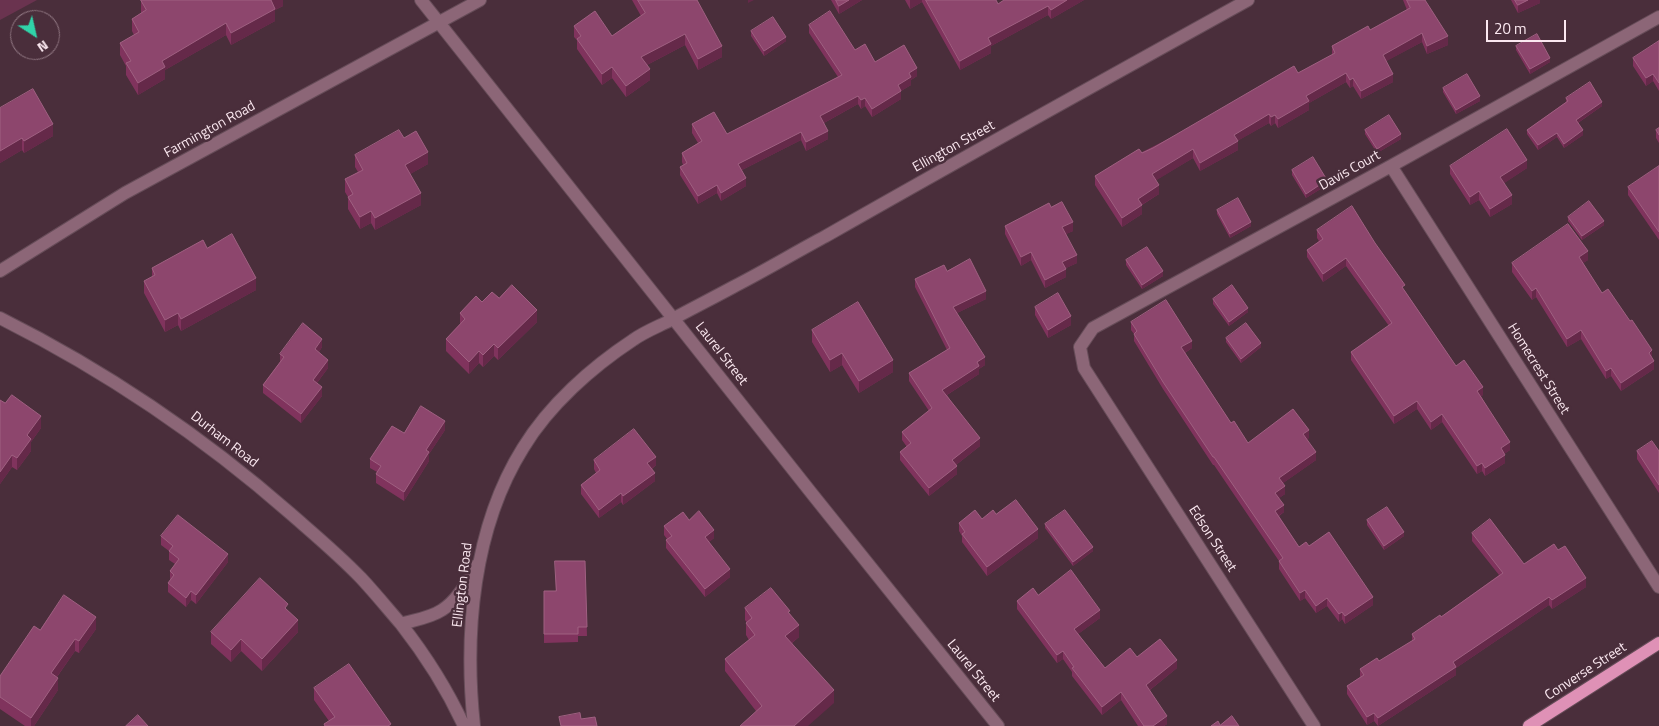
<!DOCTYPE html>
<html>
<head>
<meta charset="utf-8">
<style>
  body { margin:0 }
  #map { position:relative; width:1659px; height:726px; overflow:hidden; background:#4a2e3b; font-family:"Titillium Web",sans-serif }
  canvas { display:block }
  .north { position:absolute; left:10px; top:10px; width:50px; height:50px; box-sizing:border-box; background:#4a2e3b; border:1px solid #917883; border-radius:50%; rotate:145deg; font-size:14px; font-weight:700; line-height:20px; text-align:center; color:#fbe8f0 }
  .north::after { content:''; display:block; margin:auto; width:18px; height:22px; background:#30d4a9; clip-path:polygon(50% 0,100% 100%,50% 72%,0 100%) }
  .scale { position:absolute; left:1486px; top:20px; width:80px; height:22px; box-sizing:border-box; border:2px solid #fbe8f0; border-top:0; padding-left:6px; font-size:15px; line-height:18px; white-space:nowrap; color:#fbe8f0; -webkit-text-stroke:4px #4a2e3b; paint-order:stroke }
</style>
</head>
<body>
<div id="map">
<canvas width="1659" height="726"></canvas>
<div class="north">N</div>
<div class="scale">20 m</div>
</div>
<script>
const c = document.querySelector('canvas').getContext('2d');
c.lineJoin = 'round';
function paint(path, color) { c.fillStyle = color; c.fill(path, 'evenodd'); }
function stroke(path, color, width, dash) { c.strokeStyle = color; c.lineWidth = width; c.lineCap = dash ? 'butt' : 'round'; c.setLineDash(dash || []); c.stroke(path); }
function write(font, color, halo, rows, align = 'center') {
  c.font = font + ' "Titillium Web",sans-serif'; c.lineWidth = 5; c.setLineDash([]); c.textBaseline = 'middle'; c.strokeStyle = halo; c.fillStyle = color; for (const [text, x, y, turn = 0] of rows) {
    c.save(); c.translate(x, y); c.rotate((+turn || 0) * Math.PI / 180); c.textAlign = isNaN(turn) ? turn : align; if (halo) c.strokeText(text, 0, 0); c.fillText(text, 0, 0); c.restore();
  }
}
const green = new Path2D(`
  M0 0H37L0 20Z`);
const minor = new Path2D(`
  M421 0 813 495 998 726
  M1391 166 1659 587
  M0 271 125 193 480 0
  M0 318C106 371 202 436 291 514 315 535 339 555 361 578 375 593 388 609 401 624 414 620 430 618 442 610 458 600 468 580 478 564
  M401 624C426 656 447 689 464 726
  M474 726C464 633 473 528 523 448 549 405 592 367 633 340 644 332 657 327 669 321 691 309 713 298 735 286 766 270 796 252 826 236 966 156 1107 78 1248 0
  M1314 726 1084 368 1080 347 1093 328 1391 166 1659 17`);
const major = new Path2D(`
  M1529 726 1659 643`);
const wall = new Path2D(`
  M141 0H283V6L275 10V21L231 45 226 35 165 70V79L138 95 126 75V66L120 55V43L134 35 132 31V19L141 13Z
  M632 0H697L722 57 698 70 685 45 647 65 650 80 626 97 612 78 602 85 577 49V40L574 37V26L612 36 641 16Z
  M831 0H862L839 14Z
  M905 0H996L998 4 1084 0 1051 19 1048 15 991 46V53L960 70 922 2 910 9Z
  M1403 0H1425L1448 45 1427 54 1422 42 1386 61 1393 82 1361 99 1353 86 1350 88 1346 82 1309 103V110L1278 128 1275 123 1271 126 1269 123 1237 141 1238 150 1200 171 1193 158 1156 180 1159 194 1142 205V214L1122 227 1095 185V176L1298 73 1332 55V46L1370 30 1407 10Z
  M1511 0H1540V3L1518 13Z
  M809 25 875 62 917 76 911 80V85L901 91V99L872 117 865 106 861 109 858 104 824 123 828 139 806 151 801 140 742 170 746 186 721 201 717 193 698 204 680 175V167L683 165 682 162V153L698 143 692 133V124L727 134 838 77 809 33Z
  M751 31 786 41 764 56 751 36Z
  M1659 41V91L1653 81 1646 86 1633 66V58Z
  M1516 46 1550 62 1530 74 1516 50Z
  M1443 88 1480 101 1456 114 1443 92Z
  M1566 98 1602 106 1578 123 1583 135 1564 148 1557 137 1538 150 1527 134V130L1566 102Z
  M0 108 53 136 24 153 22 150 0 163Z
  M1659 128V143L1656 138V130Z
  M1365 130 1401 139 1377 153 1365 134Z
  M404 138 428 164 410 174 421 205 375 230 371 223 360 229 348 209V197L345 192V179L358 172 355 167V155Z
  M1450 166 1527 168 1504 183 1512 204 1490 217 1479 200 1470 205 1450 174Z
  M1659 166V240L1628 195V187Z
  M1292 170 1327 185 1306 198 1292 175Z
  M1051 207 1073 231 1066 234 1077 263 1066 268V277L1045 288 1031 260 1021 266 1005 234V226Z
  M1217 210 1251 226 1230 238 1217 214Z
  M1568 217 1604 225 1582 240 1568 221Z
  M1317 230 1405 291 1456 366 1483 395 1481 396 1510 450 1504 454 1505 463 1485 476 1482 471 1477 474 1442 422 1431 430 1417 409 1394 424 1351 360V352L1389 326 1346 266 1323 282 1307 257V250L1319 241 1317 238Z
  M207 248 256 290 181 331 178 325 165 332 144 293V281L152 277V268Z
  M1126 260 1163 276 1142 289 1126 265Z
  M1588 260 1583 263 1602 293 1652 358 1654 369 1621 391 1611 376 1606 379 1581 339 1567 347 1536 297 1532 300 1512 272V263Z
  M947 271 986 299 957 313 985 365 979 369V374L947 395 980 446 956 465 957 474 929 496 900 460V452L907 447 902 440V432L929 411 909 381V373L947 350 915 287V279Z
  M499 298 537 322 498 360 494 356 483 367 479 363 469 374 446 351V339L460 324V313L482 302Z
  M1213 299 1248 312 1229 326 1213 304Z
  M1035 307 1071 325 1048 338 1035 315Z
  M1131 322 1192 348 1185 353 1231 423 1248 443 1309 438 1307 439 1316 460 1283 483 1285 494 1279 498 1284 512 1279 516 1299 547 1309 546 1373 605 1345 624 1342 619 1339 622 1327 606 1316 613 1305 598 1300 601 1279 569V561L1214 465H1213L1163 389 1134 341V334L1131 330Z
  M812 330 893 372 859 393 842 365 830 372 812 342Z
  M1226 338 1261 347 1241 363 1226 342Z
  M322 347 319 352 328 368 317 383 322 396 301 423 263 393V385L280 362V354Z
  M0 400 41 428 31 442V451L17 470 12 467 0 484Z
  M445 430 429 454V461L404 501 376 483V474L377 472 370 468V459L404 433Z
  M1637 451H1659V493L1637 459Z
  M594 460 656 465 652 469 655 481 623 505 621 502 599 518 581 494V485L596 473 594 469Z
  M996 514 1038 538 987 576 962 542V536L959 531V523L982 519Z
  M689 520 714 538 709 542 730 577 705 597 666 548V540L667 539 664 535V526Z
  M1367 520 1404 536 1384 550 1367 525Z
  M1045 524 1093 551 1073 566 1045 528Z
  M1472 533 1524 564 1558 550 1586 587 1552 609 1549 605 1456 668V675L1378 726 1374 721 1367 725 1347 694V686L1360 677V669L1379 661 1412 641V634L1441 617 1499 575 1472 541Z
  M161 536 228 562 196 604 191 600 186 607 168 592V583L170 580V571L175 564 169 560V551L161 545Z
  M585 561 587 636H578V642L544 643V591H555Z
  M1038 595 1100 618 1078 634 1105 668 1137 657 1177 668 1150 690 1167 724 1164 726H1138L1121 700 1102 715 1072 676V672L1063 659 1057 663 1017 609V601Z
  M745 608 790 614 799 637 792 643 834 703 756 711 725 671V659L749 640 746 635V623H747L745 620Z
  M288 611 298 632 262 671 241 651 231 662 211 644V632Z
  M96 629 79 653 75 651 57 677 58 690 34 726H25L0 709V676L40 630Z
  M314 688 391 726H324V724L329 721 314 700Z`);
const shadedWall = new Path2D(`
  M270 0H283V6L275 10V21L231 45V33Z
  M748 0H754L748 3Z
  M849 0H862L839 14V6Z
  M910 0H922V2L910 9Z
  M1067 0H1084L1051 19V10Z
  M1528 0H1540V3L1518 13V5Z
  M1048 6V15L991 46V53L960 70V61L988 38Z
  M226 23V35L165 70V79L138 95V83L162 61Z
  M1422 33V42L1383 63V55Z
  M685 34V45L641 68V57Z
  M1448 36V45L1427 54V46Z
  M786 37V41L764 56V51Z
  M722 46V57L698 70V59Z
  M1550 58V62L1530 74V69Z
  M612 67V78L602 85V74Z
  M917 68V76L911 80V85L901 91V99L872 117V109L898 85 909 73Z
  M650 69V80L626 97V86Z
  M1346 73V82L1309 103V110L1278 128V119L1306 96Z
  M1393 74V82L1361 99V91Z
  M1653 74V81L1646 86V78Z
  M1353 78V86L1350 88V80Z
  M858 96V104L820 125V116Z
  M1480 96V101L1456 114V110Z
  M865 98V106L861 109V100Z
  M1602 102V106L1576 124V120Z
  M1269 114V123L1234 143V135Z
  M1275 115V123L1271 126V117Z
  M53 124V136L24 153V141Z
  M1583 130V135L1564 148V144Z
  M828 131V139L806 151V142Z
  M801 132V140L738 172V164Z
  M1557 133V137L1538 150V145Z
  M1401 134V139L1377 153V149Z
  M22 138V150L0 163V151Z
  M1238 141V150L1200 171V163Z
  M1193 149V158L1152 183V174Z
  M428 152V164L405 177V165Z
  M1527 160V168L1500 186V177Z
  M746 178V186L721 201V193Z
  M1327 180V185L1306 198V194Z
  M717 185V193L698 204V196Z
  M1159 185V194L1138 207V199Z
  M1479 191V200L1470 205V197Z
  M421 193V205L375 230V218Z
  M1512 195V204L1490 217V209Z
  M1142 205V214L1122 227V218Z
  M371 211V223L360 229V217Z
  M1604 221V225L1582 240V236Z
  M1073 222V231L1062 236V227Z
  M1251 222V226L1230 238V234Z
  M1588 251V260L1579 266V257Z
  M1031 252V260L1021 266V257Z
  M1077 255V263L1062 270V262Z
  M1346 258V266L1323 282V274Z
  M1066 269V277L1045 288V280Z
  M1163 271V276L1142 289V285Z
  M256 278V290L181 331V319Z
  M1536 288V297L1532 300V291Z
  M986 291V299L953 315V307Z
  M1248 308V312L1229 326V322Z
  M537 310V322L498 360V348Z
  M178 313V325L165 332V320Z
  M1071 316V325L1048 338V330Z
  M1581 330V339L1567 347V339Z
  M322 339V347L315 358V349Z
  M1192 341V348L1181 355V347Z
  M1261 343V347L1241 363V359Z
  M494 344V356L483 367V355Z
  M1652 350V359L1649 353Z
  M479 351V363L469 374V362Z
  M842 353V365L830 372V360Z
  M985 357V365L979 369V374L942 398V390L977 362Z
  M328 360V368L313 388V380Z
  M893 360V372L859 393V381Z
  M1654 361V369L1621 391V383Z
  M1611 368V376L1606 379V371Z
  M322 387V396L301 423V414Z
  M1483 387V395L1477 399V391Z
  M1417 401V409L1394 424V416Z
  M1442 414V422L1431 430V422Z
  M41 416V428L31 442V451L17 470V458L27 435Z
  M445 421V430L429 454V461L404 501V492L426 450Z
  M1309 430V438L1303 442V434Z
  M980 438V446L952 468V460Z
  M1510 442V450L1501 456V448Z
  M1316 452V460L1279 486V478Z
  M12 455V467L0 484V472Z
  M1505 455V463L1485 476V468Z
  M656 457V465L647 472V463Z
  M1482 463V471L1477 474V466Z
  M957 466V474L929 496V488Z
  M655 473V481L623 505V496Z
  M1285 486V494L1275 501V493Z
  M621 493V502L599 518V510Z
  M1284 505V512L1275 518V511Z
  M1038 529V538L987 576V567Z
  M714 530V538L705 545V537Z
  M1404 532V536L1384 550V546Z
  M1093 547V551L1073 566V562Z
  M228 554V562L196 604V595Z
  M730 569V577L705 597V589Z
  M1586 578V587L1552 609V600Z
  M1305 590V598L1300 601V593Z
  M191 591V600L186 607V598Z
  M1373 597V605L1345 624V616Z
  M1549 597V605L1456 668V675L1378 726V718L1453 662Z
  M1327 598V606L1316 613V606Z
  M1100 610V618L1074 637V629Z
  M1342 612V619L1339 622V614Z
  M96 617V629L79 653V641Z
  M298 620V632L262 671V659Z
  M799 625V637L785 648V636Z
  M75 639V651L51 685V673Z
  M241 639V651L231 662V650Z
  M1063 651V659L1057 663V655Z
  M1177 660V668L1146 693V685Z
  M58 678V690L34 726H31V718Z
  M834 690V703L808 726H794Z
  M1121 692V700L1102 715V707Z
  M1374 713V721L1367 725V717Z
  M1167 716V724L1164 726H1153Z`);
const building = new Path2D(`
  M141 0H271L275 9 231 33 226 23 162 61 165 67 138 83 126 63 131 61 120 43 139 32 132 19 146 10Z
  M638 0H697L722 46 698 59 685 34 641 57 650 69 626 86 612 67 602 74 577 39 581 36 574 26 595 11 612 36 645 13Z
  M836 0H849L839 6Z
  M926 0H996L998 4 1004 0H1067L1051 10 1048 6 988 38 991 44 960 61Z
  M1407 0H1425L1448 36 1427 46 1422 33 1383 55 1393 74 1361 91 1353 78 1350 80 1346 73 1306 96 1309 101 1278 119 1275 115 1271 117 1269 114 1234 135 1238 141 1200 163 1193 149 1152 174 1159 185 1138 199 1142 205 1122 218 1095 176 1139 149 1142 153 1153 148 1294 66 1298 73 1335 53 1332 46 1368 26 1370 30 1410 8Z
  M1515 0H1528L1518 5Z
  M830 11 855 50 865 44 875 62 904 45 917 68 909 73 911 77 898 85 901 91 872 109 865 98 861 100 858 96 820 116 828 131 806 142 801 132 738 164 746 178 721 193 717 185 698 196 680 167 687 163 682 153 702 141 692 124 714 112 727 134 842 75 809 25Z
  M773 17 786 37 764 51 751 31Z
  M1537 34 1550 58 1530 69 1516 46Z
  M1659 41V83L1653 74 1646 78 1633 58Z
  M1467 74 1480 96 1456 110 1443 88Z
  M1590 82 1602 102 1576 120 1583 130 1564 144 1557 133 1538 145 1527 130 1568 101 1566 98Z
  M33 89 53 124 24 141 22 138 0 151V108Z
  M1389 115 1401 134 1377 149 1365 130Z
  M1659 128V135L1656 130Z
  M1507 129 1527 160 1500 177 1512 195 1490 209 1479 191 1470 197 1450 166Z
  M399 130 404 138 416 131 428 152 405 165 421 193 375 218 371 211 360 217 348 197 353 194 345 179 363 170 355 155Z
  M1313 157 1327 180 1306 194 1292 170Z
  M1659 166V232L1628 187Z
  M1238 198 1251 222 1230 234 1217 210Z
  M1589 201 1604 221 1582 236 1568 217Z
  M1062 202 1073 222 1062 227 1077 255 1062 262 1066 269 1045 280 1031 252 1021 257 1005 226 1049 203 1051 207Z
  M1352 206 1375 243 1405 285 1402 287 1456 366 1464 360 1483 387 1477 391 1510 442 1501 448 1505 455 1485 468 1482 463 1477 466 1442 414 1431 422 1417 401 1394 416 1351 352 1392 323 1346 258 1323 274 1307 250 1323 239 1317 230Z
  M1568 224 1588 251 1579 257 1602 293 1608 289 1630 321 1632 320 1652 350 1649 353 1654 361 1621 383 1611 368 1606 371 1581 330 1567 339 1536 288 1532 291 1512 263Z
  M232 234 256 278 181 319 178 313 165 320 144 281 155 275 152 268 203 240 207 248Z
  M1147 247 1163 271 1142 285 1126 260Z
  M970 259 986 291 953 307 985 357 977 362 979 366 942 390 980 438 952 460 957 466 929 488 900 452 911 443 902 432 932 408 909 373 950 348 915 279 944 265 947 271Z
  M512 285 537 310 498 348 494 344 483 355 479 351 469 362 446 339 465 319 460 313 476 296 482 302 492 292 499 298Z
  M1232 285 1248 308 1229 322 1213 299Z
  M1058 293 1071 316 1048 330 1035 307Z
  M1166 300 1192 341 1181 347 1231 423 1234 421 1248 443 1293 409 1309 430 1303 434 1316 452 1279 478 1285 486 1275 493 1284 505 1275 511 1299 547 1306 542 1309 546 1329 532 1373 597 1345 616 1342 612 1339 614 1327 598 1316 606 1305 590 1300 593 1279 561 1283 558 1214 457H1213L1163 382 1134 334 1137 331 1131 322Z
  M858 302 893 360 859 381 842 353 830 360 812 330Z
  M303 323 322 339 315 349 328 360 313 380 322 387 301 414 263 385 284 357 280 354Z
  M1246 323 1261 343 1241 359 1226 338Z
  M12 395 41 416 27 435 31 439 17 458 12 455 0 472V400L5 403Z
  M421 406 445 421 426 450 429 452 404 492 376 474 381 466 370 459 392 426 404 433Z
  M634 429 656 457 647 463 655 473 623 496 621 493 599 510 581 485 600 470 594 460Z
  M1652 441 1659 451V485L1637 451Z
  M1016 500 1038 529 987 567 962 534 965 532 959 523 975 510 982 519 993 510 996 514Z
  M1387 507 1404 532 1384 546 1367 520Z
  M1065 510 1093 547 1073 562 1045 524Z
  M699 511 714 530 705 537 730 569 705 589 666 540 672 536 664 526 683 512 689 520Z
  M178 515 228 554 196 595 191 591 186 598 168 583 174 575 170 571 179 559 169 551 173 546 161 536Z
  M1490 519 1524 564 1554 544 1558 550 1565 546 1586 578 1552 600 1549 597 1453 662 1456 667 1378 718 1374 713 1367 717 1347 686 1364 675 1360 669 1377 658 1379 661 1415 639 1412 634 1440 615 1441 617 1503 573 1472 533Z
  M555 561H585L587 627H578V634H544V591H556Z
  M1071 570 1100 610 1074 629 1105 668 1130 648 1137 657 1160 639 1177 660 1146 685 1167 716 1153 726H1144L1121 692 1102 707 1072 668 1074 667 1063 651 1057 655 1017 601 1033 588 1038 595Z
  M260 578 288 604 285 608 298 620 262 659 241 639 231 650 211 632Z
  M771 588 790 611 788 612 799 625 785 636 834 690 794 726H740L762 706 725 659 755 635 746 623 752 618 745 608Z
  M64 595 96 617 79 641 75 639 51 673 58 678 31 718 0 697V676L34 626 40 630Z
  M349 664 391 724 388 726H325L324 724 335 717 314 688Z
  M580 713 581 719 595 717 597 726H561L559 717Z
  M138 715 148 726H126Z
  M1232 716 1239 726H1211L1218 721 1220 725Z`);
const streetNames = [
  ["Farmington Road",210,130,-29],
  ["Ellington Street",954,147,-29],
  ["Davis Court",1350,171,-29],
  ["Laurel Street",721,354,52],
  ["Homecrest Street",1538,369,58],
  ["Durham Road",224,440,38],
  ["Edson Street",1212,539,57],
  ["Ellington Road",463,585,-83],
  ["Laurel Street",973,671,51],
  ["Converse Street",1586,672,-33]
];
paint(green, '#6a334f');
stroke(minor, '#664c58', 14);
stroke(major, '#664c58', 14);
stroke(minor, '#8c6677', 12);
stroke(major, '#df91b6', 12);
paint(wall, '#80335d');
paint(shadedWall, '#652949');
paint(building, '#8d466d');
stroke(building, '#9f6081', 1);
write('14px', '#fbe8f0', '#4a2e3b', streetNames);
</script>
</body>
</html>
